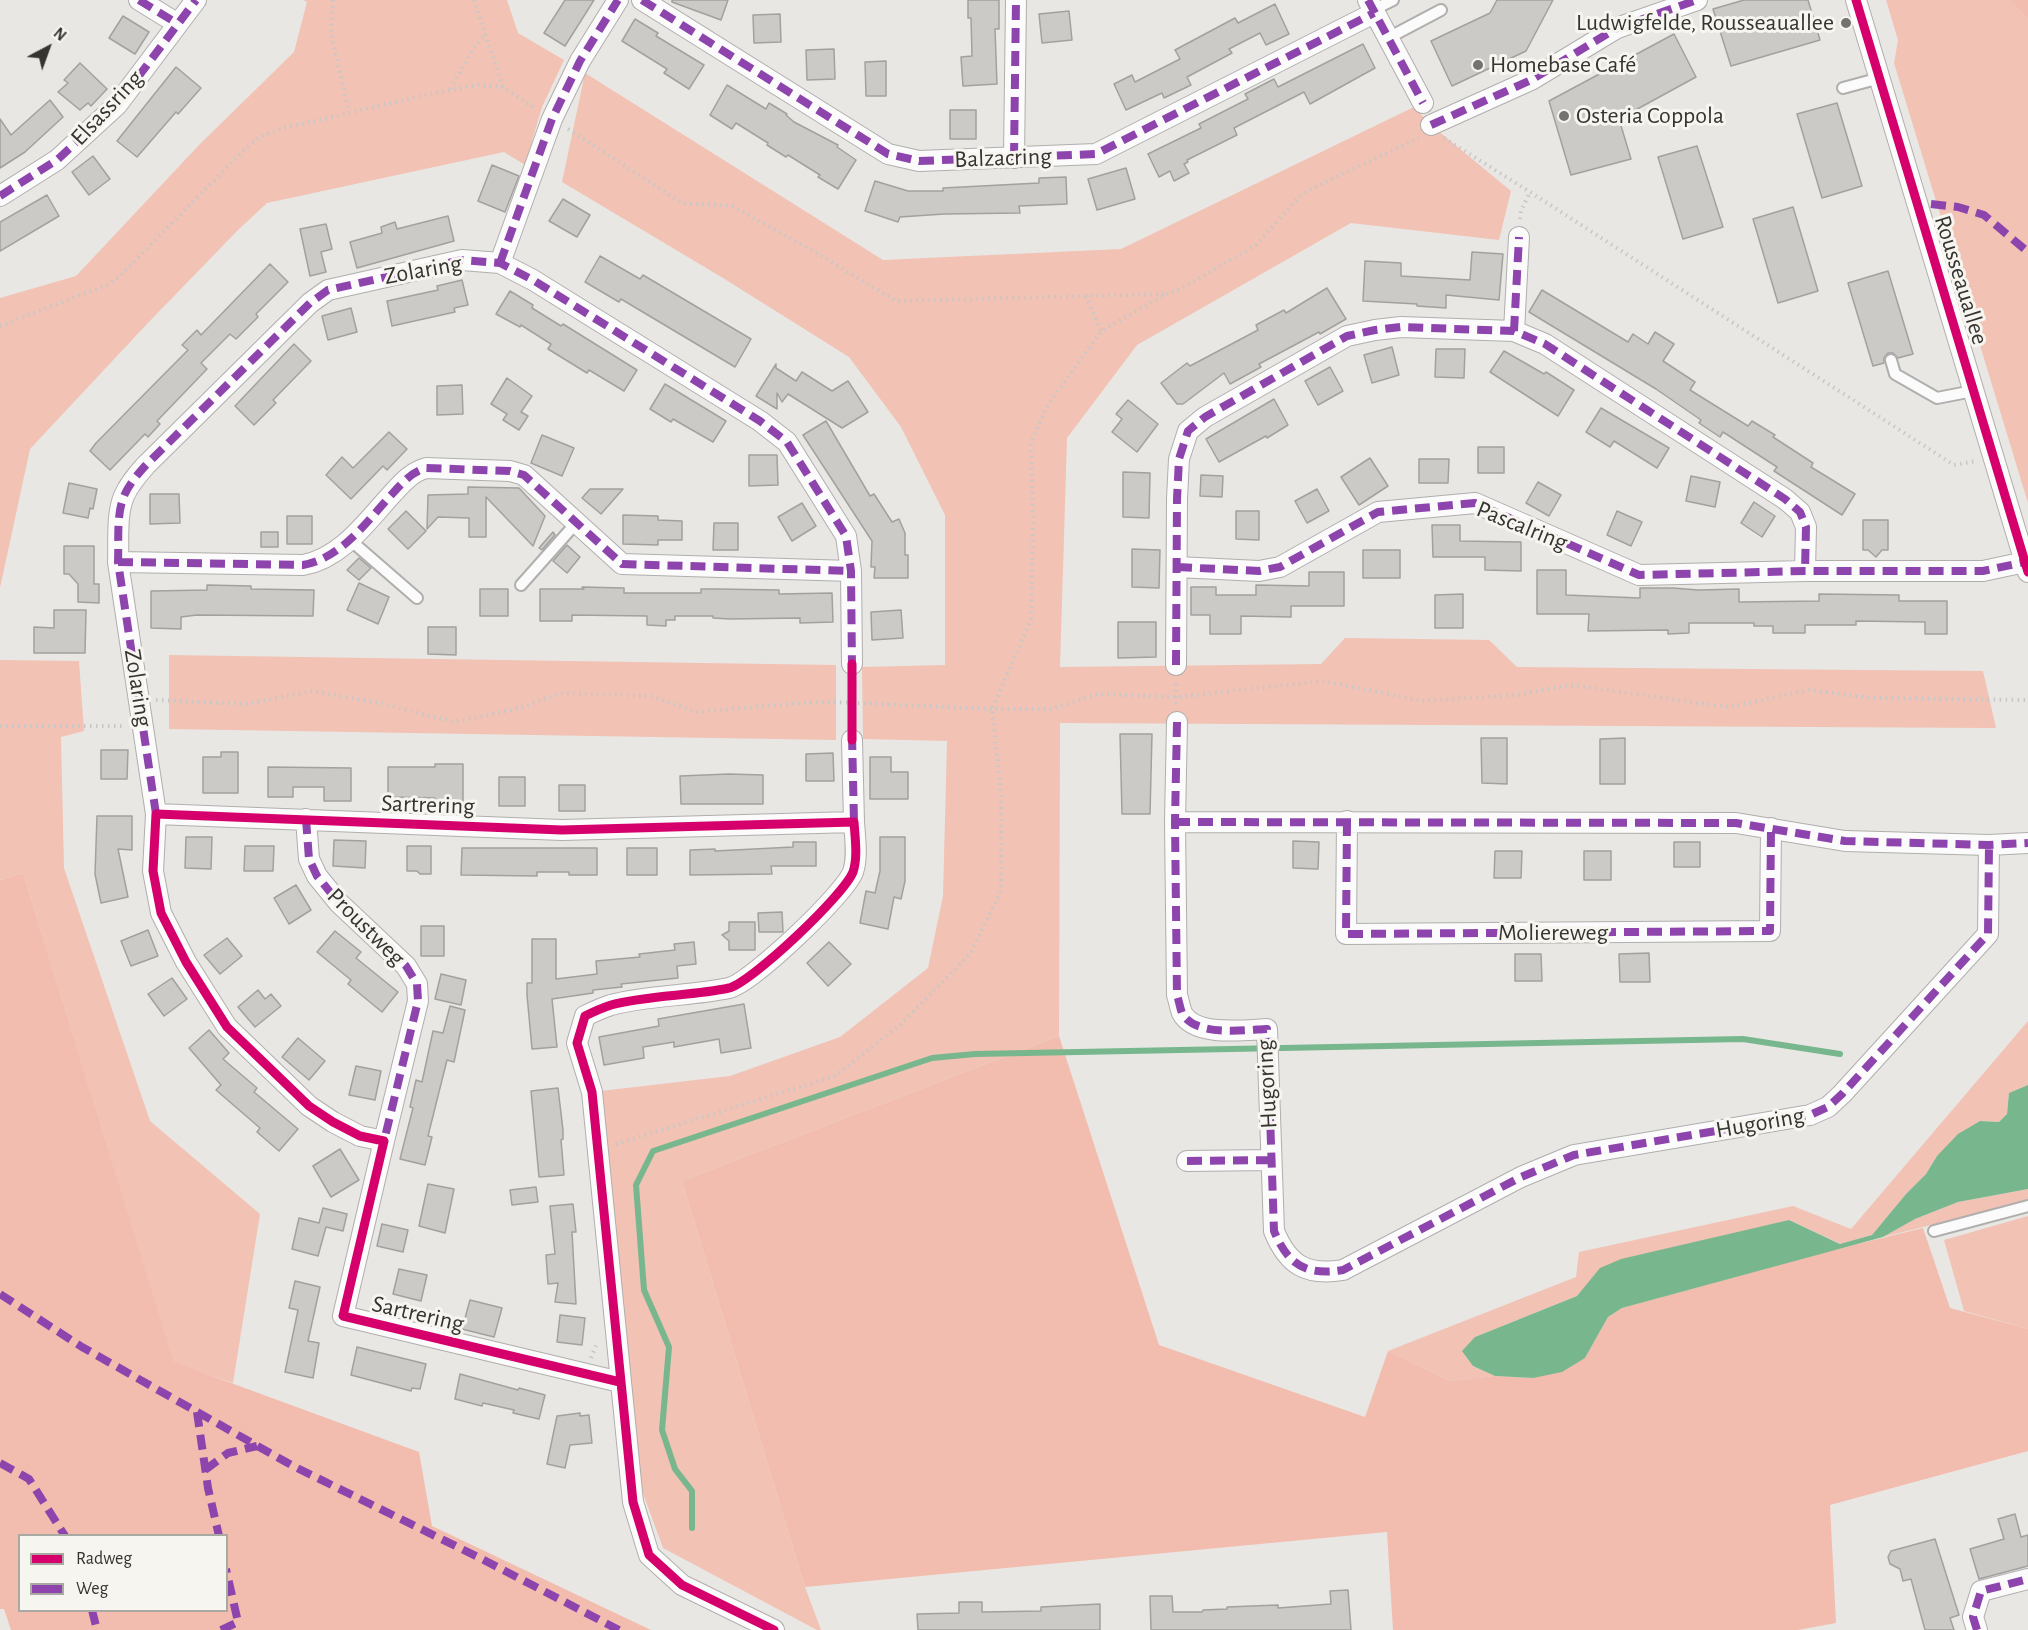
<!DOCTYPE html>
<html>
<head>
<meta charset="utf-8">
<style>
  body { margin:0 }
  #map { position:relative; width:2028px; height:1630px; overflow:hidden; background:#e8e7e4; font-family:"Alegreya Sans",sans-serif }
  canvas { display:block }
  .legend { position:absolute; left:18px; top:1534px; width:210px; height:78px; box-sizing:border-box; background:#f7f5ef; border:2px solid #a9a8a3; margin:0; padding:8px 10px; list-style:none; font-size:18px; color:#353431 }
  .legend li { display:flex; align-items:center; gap:12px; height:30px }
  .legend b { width:30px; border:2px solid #a9a8a3 }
  .north { position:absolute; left:18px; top:18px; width:60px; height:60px; -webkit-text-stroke:4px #f7f5ef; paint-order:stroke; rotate:41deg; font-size:16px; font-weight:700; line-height:24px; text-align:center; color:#353431 }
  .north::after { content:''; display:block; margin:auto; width:21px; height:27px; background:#353431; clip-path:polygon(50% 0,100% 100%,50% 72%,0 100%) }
</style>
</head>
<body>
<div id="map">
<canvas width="2028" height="1630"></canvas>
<ul class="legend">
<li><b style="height:8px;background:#d6006c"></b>Radweg</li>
<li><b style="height:8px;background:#8e44ad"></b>Weg</li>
</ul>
<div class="north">N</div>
</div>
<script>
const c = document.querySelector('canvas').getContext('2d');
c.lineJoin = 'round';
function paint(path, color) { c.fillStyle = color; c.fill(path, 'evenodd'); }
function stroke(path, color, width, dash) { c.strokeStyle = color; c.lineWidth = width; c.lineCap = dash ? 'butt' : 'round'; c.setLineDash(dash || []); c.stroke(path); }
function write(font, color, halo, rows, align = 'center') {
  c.font = font + ' "Alegreya Sans",sans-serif'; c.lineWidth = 6; c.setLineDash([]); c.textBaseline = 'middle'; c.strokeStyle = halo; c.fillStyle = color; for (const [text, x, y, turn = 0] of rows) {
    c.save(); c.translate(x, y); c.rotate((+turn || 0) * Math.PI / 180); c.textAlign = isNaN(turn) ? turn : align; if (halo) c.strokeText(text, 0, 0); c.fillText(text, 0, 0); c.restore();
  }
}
const green = new Path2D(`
  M303 0H507L518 33 564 60 542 107 525 165 504 152 267 203 237 231 146 325 30 449 0 588V298L76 276 199 145 294 52 307 2Z
  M1886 0H2010L2028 19V503L1894 63 1898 40Z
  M585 73 883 260 1121 249 1414 107 1431 125 1511 191 1499 240 1351 223 1137 345 1067 438 1060 667 1321 664 1345 638 1489 640 1517 667 1983 671 1996 728 1060 723 1059 1036 682 1181 805 1587 821 1630H817L663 1548 640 1485 592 1092 730 1076 840 1037 928 968 943 896 947 741 863 739 862 667 945 665V515L901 427 849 357 723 278 562 182Z
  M169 655 836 665V740L169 729Z
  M0 660 79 661 84 731 61 737 64 868 150 1121 260 1214 233 1383 174 1363 23 873 0 880Z
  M2028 1021V1085L2009 1093 2007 1114 1999 1122 1980 1121 1937 1156 1926 1174 1906 1194 1872 1235 1841 1244 1789 1220 1585 1287 1577 1296 1475 1337 1473 1366 1495 1376 1450 1381 1388 1351 1576 1277 1579 1252 1793 1206 1851 1229Z
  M2028 1189V1201L1883 1237 1915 1219 1958 1202Z
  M2028 1216V1329L1964 1311 1944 1240Z`);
const forest = new Path2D(`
  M2010 0H2028V19Z
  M23 873 174 1362 419 1452 432 1526 651 1630H11L4 1609H0V880ZM20 1536H226V1610H20Z
  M1059 1036 1159 1345 1365 1417 1388 1351 1450 1381 1495 1376 1533 1378 1585 1358 1608 1317 1622 1308 1825 1252 1923 1228 1950 1308 2028 1329V1451L1830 1505 1836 1623 1798 1630H1393L1387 1532 805 1587 682 1181Z`);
const water = new Path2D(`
  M2028 1085V1189L1958 1202 1915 1219 1883 1237 1622 1308 1608 1317 1585 1358 1562 1372 1533 1378 1495 1376 1473 1366 1462 1351 1475 1337 1577 1296 1600 1268 1621 1259 1789 1220 1840 1244 1872 1235 1906 1194 1926 1174 1937 1156 1958 1134 1980 1121 1999 1122 2007 1114 2009 1093Z`);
const stream = new Path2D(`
  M692 1528V1491L675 1469 662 1430 669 1347 644 1290 636 1185 653 1151 932 1058 975 1054 1743 1039 1840 1054`);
const building = new Path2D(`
  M565 0H594L565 46 544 33Z
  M672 0H728L721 20 672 2Z
  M968 0H999V29H995L997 84 963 86 961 57 972 56 971 18H968Z
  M1497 0H1553L1526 51 1452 86 1431 41 1490 13Z
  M1744 0H1808L1820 40 1731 66 1713 9Z
  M1275 4 1289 34 1266 45 1260 33 1229 49 1232 53 1187 77 1191 85 1164 98 1162 93 1126 110 1114 84 1132 75 1135 82 1180 59 1175 50 1235 18 1238 23Z
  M1069 11 1072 40 1042 43 1039 14Z
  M780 14 781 42 754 43 753 15Z
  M123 16 149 32 135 54 109 38Z
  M635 19 658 33 656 36 704 65 689 89 664 73 667 69 622 41Z
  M1674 34 1696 77 1619 119 1631 159 1571 175 1549 101Z
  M1363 44 1375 68 1310 104 1304 92 1234 128 1237 135 1187 160 1188 162 1184 164 1189 173 1174 181 1170 171 1159 177 1148 154 1201 128 1199 124 1248 99 1245 94 1274 79 1278 87Z
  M834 49 835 79 807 80 806 50Z
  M886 61V96H866L865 62Z
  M80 63 107 89 91 106 88 103 80 110 58 92 68 83 64 80Z
  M176 67 201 88 178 114 176 112 137 157 117 141Z
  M727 85 766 109 769 103 787 114 786 115 794 122 838 145 837 147 856 160 838 189 818 177 820 175 788 155 786 157 767 145 768 143 736 123 732 129 710 115Z
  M50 100 63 117 25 152 0 168V119L11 135Z
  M1837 103 1862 186 1822 198 1797 114Z
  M950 110H976V139H950Z
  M1697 146 1723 227 1683 239 1658 157Z
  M93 156 110 179 89 195 72 172Z
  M492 165 519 176 505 212 478 201Z
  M1126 168 1135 199 1097 210 1088 179Z
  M1066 177 1067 204 1019 206 1020 213 944 214 900 217 898 222 865 211 875 181 908 191H943V188L1039 183V178Z
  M47 195 59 216 0 251V222Z
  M563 199 590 215 577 237 549 221Z
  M1793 207 1818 291 1778 303 1753 219Z
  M448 216 454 241 357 268 350 242 382 233 381 227 395 222 397 229Z
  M326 224 332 249 321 252 326 272 310 276 300 229Z
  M1472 252 1503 254 1499 300 1446 295V308L1417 306V304L1363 301 1365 261 1401 263V276L1470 280Z
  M600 256 640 279 643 275 751 339 735 367 621 299 619 302 585 282Z
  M270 264 288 282 256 314 258 317 236 339 230 334 201 363 207 369 157 421 160 424 148 437 145 434 110 470 90 451 96 443 188 350 182 345 197 330 201 335Z
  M1888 271 1913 354 1898 358 1893 353H1888L1884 358V363L1873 366 1848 283Z
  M462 280 468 305 454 308 455 312 392 326 387 301 438 290 437 286Z
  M1327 288 1346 319 1320 334 1319 332 1259 364 1261 367 1230 384 1224 373 1183 404H1177L1161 383 1187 363 1190 366 1258 330 1256 325 1284 310 1286 313Z
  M1542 290 1628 342 1633 334 1648 344 1655 332 1674 344 1663 361 1695 382 1690 390 1748 426 1752 421 1775 435 1773 437 1813 463 1811 467 1855 494 1842 515 1774 471 1777 467 1723 432 1720 437 1699 423 1701 420 1656 389 1529 312Z
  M510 291 533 305 532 308 561 326 563 324 637 370 624 391 589 370 587 373 548 349 551 344 521 325 520 327 496 314Z
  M351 308 357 332 328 340 322 316Z
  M294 344 311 361 273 400 276 403 254 425 235 406Z
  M1392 347 1399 375 1372 383 1364 355Z
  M1436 349H1465L1464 378 1435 377Z
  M1504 351 1544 374 1546 372 1574 390 1558 416 1490 372Z
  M776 364V368L796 381 802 372 832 391 848 381 868 412 842 428 788 394 782 402 777 393V409L756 396Z
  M1330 367 1343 391 1318 405 1305 381Z
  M507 378 532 396 521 412 528 416 519 430 503 420 507 414 491 404Z
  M665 384 726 421 713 442 673 419 671 422 650 409Z
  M462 385 463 414 437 415V386Z
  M1274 399 1288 425 1267 438 1266 436 1219 462 1206 439Z
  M1128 400 1158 424 1137 452 1112 432 1122 419 1116 414Z
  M1601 408 1669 448 1657 468 1614 441 1610 447 1586 432Z
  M826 421 870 496 874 494 892 522 899 519 905 533V555H908V578H874L875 567H871L872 541 803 435Z
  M389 432 407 449 387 470 383 466 351 499 326 475 342 457 353 468Z
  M542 435 574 448 562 476 531 463Z
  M1478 447H1504V473H1478Z
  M749 455H777L778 485 749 486Z
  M1370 458 1388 486 1359 505 1341 477Z
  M1419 459H1449L1448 483H1419Z
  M1123 472 1150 473 1149 518 1123 517Z
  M1201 475 1223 476 1222 497 1200 496Z
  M1691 476 1720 482 1715 507 1686 501Z
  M1538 482 1561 495 1549 516 1526 503Z
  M69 483 97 489 93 509 90 508 88 518 63 513Z
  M468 487 519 488 545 516 533 546 486 497V537H469V518L438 517 427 529 428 495 468 494Z
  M590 489H623L601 514 582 498Z
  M1317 489 1329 511 1307 523 1295 501Z
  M150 494H179L180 523 150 524Z
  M1754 502 1775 516 1762 537 1741 523Z
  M802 503 816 526 792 541 778 517Z
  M406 511 426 531 408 549 388 529Z
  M1236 511H1259V540L1236 539Z
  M1617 511 1642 522 1631 546 1607 535Z
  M623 515 658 516V520L682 521V540H658V545L623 544Z
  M287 516H312V544H287Z
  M1863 520H1888V550H1882L1876 557 1868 550H1863Z
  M714 523H738V550H713Z
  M1432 525H1460V541L1521 542V571L1485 570V557H1433Z
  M261 532H278V547H261Z
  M553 532 555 535 542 550 539 548Z
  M567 545 580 557 567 573 553 561Z
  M64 546H94V584H99V603L78 602V584L69 574H64Z
  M1132 549 1160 550 1159 588 1132 587Z
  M1363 550H1400V578H1363Z
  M359 558 371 568 359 580 347 570Z
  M1537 570H1566V595L1640 598V588H1673L1698 590 1739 589V602L1819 601V594L1899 595V601H1947V634H1925V622L1856 621V625H1805V633H1773V626H1754V623H1689V633L1668 634V630L1588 631 1589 614H1537Z
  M1309 572H1344V606H1291V617L1241 616V634H1210V615H1191V587H1216V595H1256V585L1309 586Z
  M359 583 389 597 378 624 347 610Z
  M207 585 251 586V589L314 590 313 616 197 615 181 617V629L151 628V591L207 590Z
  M582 587 624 588V593H701V589H717L779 590V594L832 593 833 622 800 623V618L730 619 713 618V616H675V620H666V626L647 625V616L572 615V621H540V589H584Z
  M480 589H508V616H480Z
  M1463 594V628H1435V595Z
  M54 610H86L85 653H34V627L54 628Z
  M901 610 903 638 872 640 871 612Z
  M1118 622H1156V657L1118 658Z
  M428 627H456V655L428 654Z
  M1120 734H1152L1150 814H1122Z
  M1481 738H1507V784L1482 783Z
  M1625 738V784H1600V739Z
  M101 750H128L127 779H101Z
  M221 752H238V793H203V757H221Z
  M833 753 834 781H806V754Z
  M870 757H891V772H908V799H870Z
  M435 764H463V806H435V798L388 797V767H435Z
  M268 767 351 768V801H324V787H293V797H268Z
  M729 774 763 775V804H681L680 776Z
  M499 777H525V806H499Z
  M559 785H585V811H559Z
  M97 816H132V850L118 849 128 897 101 903 95 874Z
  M186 837H212L211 869 185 868Z
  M880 837H905V881L901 899 894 897 888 929 860 923 866 891 875 893 880 871Z
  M334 840 366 841 365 868 333 866Z
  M1293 841 1319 842 1318 869 1293 868Z
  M793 842H816V866H771L772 874 690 875V850L715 849V851L793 847Z
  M1674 842H1700V867H1674Z
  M245 846H274L273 871H244Z
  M407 846H431V874H420L417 871H407Z
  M462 848H597V875H569V872H537V876L461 875Z
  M627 848H657V875H627Z
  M1495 851H1522L1521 878H1494Z
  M1584 851H1611V880H1584Z
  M296 885 311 910 289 924 274 898Z
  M782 912 783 932H759L758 913Z
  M729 922H755V950H729V941L722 935 729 931Z
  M421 926H444V956H421Z
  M148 930 158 956 131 966 121 941Z
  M335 931 361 952 356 958 398 992 382 1012 348 984 351 980 317 952Z
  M227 938 242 956 220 974 204 955Z
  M532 939H556V979L597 974 596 961 640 957 639 954 675 950 674 944 694 942 696 964 677 966 678 978 621 984 622 987 593 990V993L552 999 557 1047 532 1049 527 995V983H532Z
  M829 942 851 964 828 986 807 963Z
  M1649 953 1650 982H1620L1619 954Z
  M1515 954H1541L1542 981H1515Z
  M441 974 466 980 461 1005 435 999Z
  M172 978 187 999 164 1016 148 994Z
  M258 990 265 999 271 994 281 1006 255 1027 238 1007Z
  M744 1004 751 1048 721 1053 719 1039 674 1047V1042L643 1047 644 1058 604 1065 599 1037 659 1026 658 1019Z
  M450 1006 465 1010 454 1062 447 1060 428 1136 432 1137 425 1165 400 1159 413 1108 410 1107 416 1080 422 1082 433 1031 443 1033Z
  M209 1030 229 1053 223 1059 257 1088 254 1092 298 1129 279 1151 257 1132 260 1128 216 1090 221 1085 189 1048Z
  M298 1038 325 1061 309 1080 282 1057Z
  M356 1066 381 1071 375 1100 349 1095Z
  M558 1088 563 1130V1139L561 1140 564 1175 539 1177 531 1091Z
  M340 1149 359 1180 331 1197 313 1166Z
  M428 1184 454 1189 445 1233 419 1226Z
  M536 1187 538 1202 512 1205 510 1190Z
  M573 1204 576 1232H572L576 1304 555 1302 558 1283 548 1284 546 1255 555 1254 550 1206Z
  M323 1208 347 1214 343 1231 326 1227 318 1256 292 1249 299 1218 319 1223Z
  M382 1224 408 1230 403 1252 377 1246Z
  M399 1269 427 1275 421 1301 393 1294Z
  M295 1281 320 1287 308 1341 319 1343 313 1378 285 1372 298 1310 289 1308Z
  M470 1300 502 1308 494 1337 462 1329Z
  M560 1315 585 1318 582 1345 557 1342Z
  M357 1347 426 1364 420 1389 412 1388 411 1391 351 1375Z
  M460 1374 518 1390 519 1388 545 1395 539 1419 513 1413 514 1410 483 1403 482 1406 455 1399Z
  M580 1413V1416L589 1415 592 1443 570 1445 565 1468 547 1464 557 1416Z
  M2015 1514 2021 1537 2028 1535V1566L1979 1579 1970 1549 2004 1539 1998 1519Z
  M1935 1539 1959 1615 1950 1618 1954 1630H1925L1911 1579 1903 1581 1900 1569 1890 1564 1888 1557 1891 1551Z
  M1348 1590 1351 1630H1151L1150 1596H1172L1173 1612H1202L1203 1610 1227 1609V1607L1278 1605V1608L1331 1604 1330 1591Z
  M959 1602H982V1612L1041 1611V1607L1100 1604V1630H918L917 1614 959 1613Z`);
const path = new Path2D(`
  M333 0 331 23 333 43 349 112
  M474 0 503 87
  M450 89 473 49 485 35
  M568 129 682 203 732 206 815 252 896 301 1167 294
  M1444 138 1530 192 1954 465 1976 461
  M1520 219 1521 211 1530 192
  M1086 296 1101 331
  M0 326 109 284 121 275 246 148 260 137 276 130 426 95 478 85 503 87 536 109
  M1176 684V706
  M156 700 247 704 311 691 380 703 454 722 516 709 561 693 650 696 697 712 801 703 836 702 992 709H1051L1098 694 1176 697 1324 681 1422 701 1516 695 1570 685 1729 707 1809 690 1872 698 2028 700
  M0 726H125
  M616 1144 835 1076 901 1024 970 954 1001 891V794L992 709 1031 619 1033 523 1031 443 1046 408 1101 331 1167 294 1184 287 1255 246 1300 196 1317 186 1419 138
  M591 1358 597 1343`);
const lane = new Path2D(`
  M1373 10 1393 0
  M1388 38 1441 10
  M1843 88 1880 78
  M1891 360 1895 374 1937 398 1973 391
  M349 539 417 598
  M521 585 577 522
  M1934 1231 2028 1206`);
const street = new Path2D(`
  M139 0 178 24
  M642 0 888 154 919 161 1096 154 1374 13
  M1368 0 1423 103
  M1856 0 2028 572
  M1431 125 1531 80 1617 28 1697 0
  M1014 158 1016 0
  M0 196 57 160 117 105 196 0
  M500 263 552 119 580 61 618 0
  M1514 331 1519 237
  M118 562 303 565C342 558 367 521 393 493 403 482 412 472 426 468L510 471 524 475 622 564 851 571
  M1177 567 1259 571 1280 567 1378 512 1475 503 1639 575 1805 571H1983L2025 562
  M1176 665 1177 499 1179 459 1188 431 1205 417 1347 336 1375 330 1401 327 1514 331 1545 344 1785 499 1800 512 1806 527 1805 571
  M1177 722 1175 822 1177 995C1179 1001 1180 1008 1182 1013 1195 1037 1244 1030 1267 1029L1274 1231C1288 1265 1306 1276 1343 1270L1521 1177 1574 1155 1810 1115 1828 1107 1842 1094 1988 934 1989 845
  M852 740 854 822
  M156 814 118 562C119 541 116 515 124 496 129 484 138 474 146 465L310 303 328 290 462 260 500 263 533 280 760 421 787 442 846 536 851 571 852 664
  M306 819 309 859 317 876 339 903 406 966 417 984 418 1001 384 1141
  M1347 821 1346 934 1770 931 1771 828
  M1175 822 1736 823 1845 841 1989 845 2028 843
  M1187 1161 1271 1160
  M620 1382 343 1316 384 1141 360 1136 333 1122 309 1106 227 1027 186 962 161 913 153 871 156 814 562 830 854 822C855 838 858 857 853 872 844 895 752 982 729 988 692 996 647 995 611 1005 602 1008 593 1012 585 1016L577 1043 592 1092 633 1502 649 1555 682 1585 774 1630
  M1977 1630 1973 1617 1981 1591 2028 1579`);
const quiet = new Path2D(`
  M139 0 178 24
  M642 0 888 154 919 161 1096 154 1374 13
  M1368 0 1423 103
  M1431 125 1531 80 1617 28 1697 0
  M1014 158 1016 0
  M0 196 57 160 117 105 196 0
  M1931 204 1958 207 1984 215 2028 252
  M500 263 552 119 580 61 618 0
  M1514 331 1519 237
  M118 562 303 565C342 558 367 521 393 493 403 482 412 472 426 468L510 471 524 475 622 564 851 571
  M1177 567 1259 571 1280 567 1378 512 1475 503 1639 575 1805 571H1983L2025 562
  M1176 665 1177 499 1179 459 1188 431 1205 417 1347 336 1375 330 1401 327 1514 331 1545 344 1785 499 1800 512 1806 527 1805 571
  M1177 722 1175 822 1177 995C1179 1001 1180 1008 1182 1013 1195 1037 1244 1030 1267 1029L1274 1231C1288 1265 1306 1276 1343 1270L1521 1177 1574 1155 1810 1115 1828 1107 1842 1094 1988 934 1989 845
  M852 735 854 822
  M156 814 118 562C119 541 116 515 124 496 129 484 138 474 146 465L310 303 328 290 462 260 500 263 533 280 760 421 787 442 846 536 851 571 852 669
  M306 819 309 859 317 876 339 903 406 966 417 984 418 1001 384 1141
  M1347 821 1346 934 1770 931 1771 828
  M1175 822 1736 823 1845 841 1989 845 2028 843
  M1187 1161 1271 1160
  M0 1294 82 1347 293 1466 478 1557 619 1630
  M197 1412 208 1488 219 1536
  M0 1463 29 1479 65 1536
  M205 1470 228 1453 257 1446
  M92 1610 97 1630
  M221 1630 238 1622 226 1569
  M1977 1630 1973 1617 1981 1591 2028 1579`);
const cycleway = new Path2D(`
  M1856 0 2028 572
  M852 664V740
  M620 1382 343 1316 384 1141 360 1136 333 1122 309 1106 227 1027 186 962 161 913 153 871 156 814 562 830 854 822C855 838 858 857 853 872 844 895 752 982 729 988 692 996 647 995 611 1005 602 1008 593 1012 585 1016L577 1043 592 1092 633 1502 649 1555 682 1585 774 1630`);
const markers = [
  [1846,23,6,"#747370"],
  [1478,65,6,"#747370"],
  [1564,116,6,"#747370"]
];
const poiNames = [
  ["Ludwigfelde, Rousseauallee",1834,23,"right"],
  ["Homebase Café",1490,65],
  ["Osteria Coppola",1576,116]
];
const streetNames = [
  ["Elsassring",107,108,-47],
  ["Balzacring",1003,158,-2],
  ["Zolaring",423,270,-10],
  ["Rousseauallee",1961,280,73],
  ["Pascalring",1522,526,22],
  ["Zolaring",138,688,81],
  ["Sartrering",428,805,2],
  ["Proustweg",366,927,45],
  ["Moliereweg",1553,933],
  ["Hugoring",1267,1084,-93],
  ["Hugoring",1760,1123,-10],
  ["Sartrering",418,1314,13]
];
paint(green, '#f2c2b4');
paint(forest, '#f2bdae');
paint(water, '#78b78d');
stroke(stream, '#78b78d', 6);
paint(building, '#cbcac7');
stroke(building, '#a3a19f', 1.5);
stroke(lane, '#b0afad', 14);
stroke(street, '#b0afad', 22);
stroke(path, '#c8c7c6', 4, [1.5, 4.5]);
stroke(lane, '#fcfbfb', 10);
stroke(street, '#fcfbfb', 20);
stroke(quiet, '#8e44ad', 8, [15, 8]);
stroke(cycleway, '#d6006c', 9);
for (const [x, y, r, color] of markers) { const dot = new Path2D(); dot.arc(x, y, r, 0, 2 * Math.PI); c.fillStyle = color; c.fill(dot); stroke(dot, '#f7f5ef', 2); }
write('24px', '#353431', '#f7f5ef', poiNames, 'left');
write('24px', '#353431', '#f7f5ef', streetNames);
</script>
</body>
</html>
